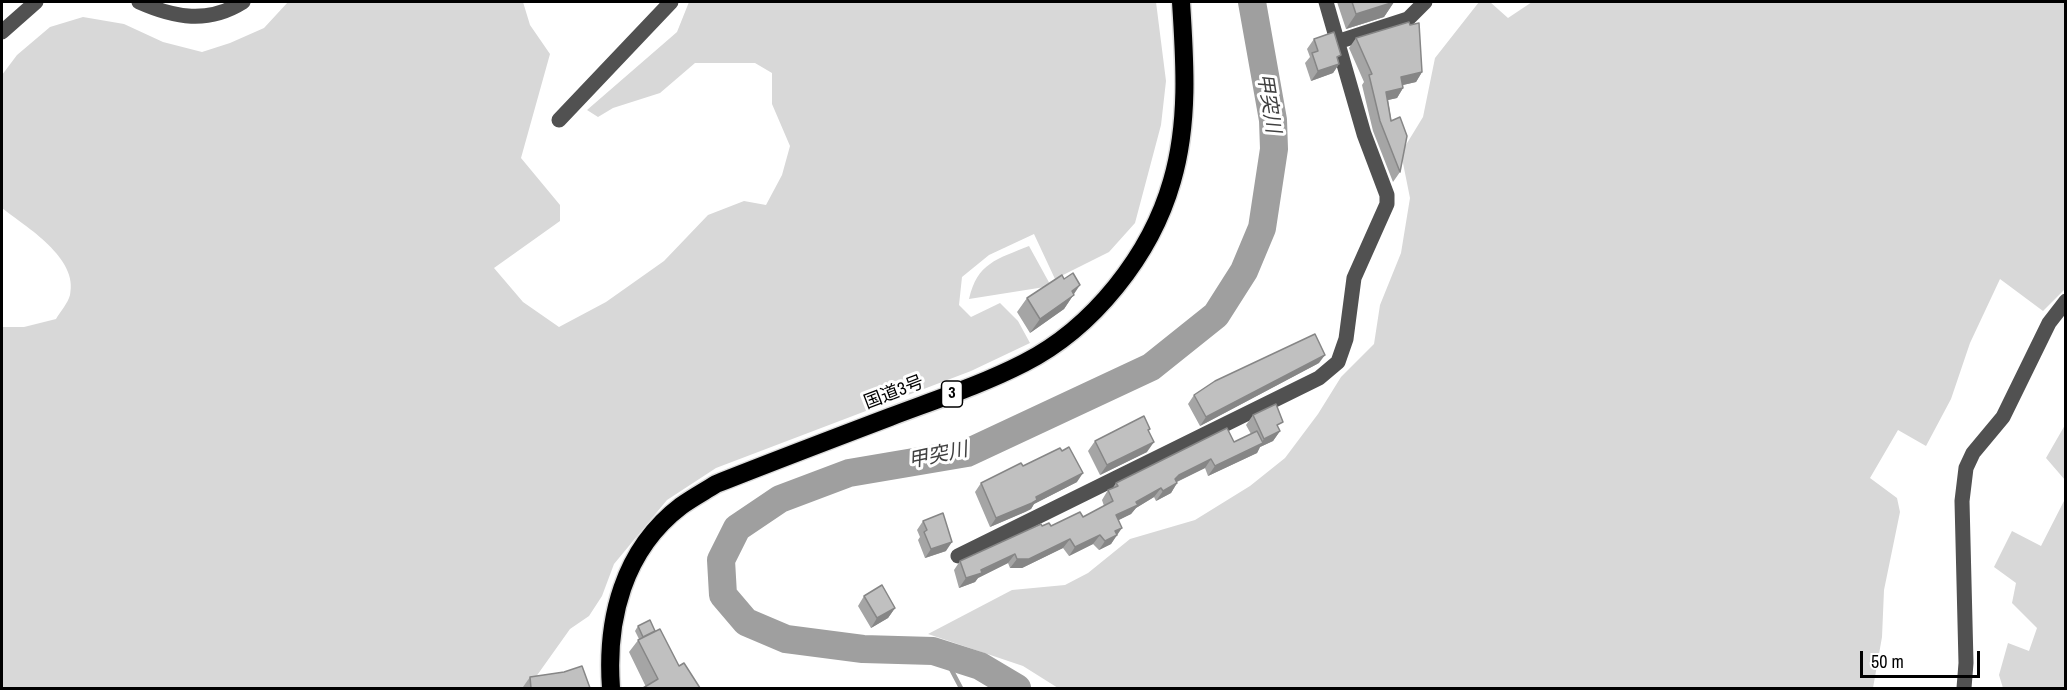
<!DOCTYPE html>
<html>
<head>
<meta charset="utf-8">
<style>
  body { margin:0 }
  #map { position:relative; width:2067px; height:690px; overflow:hidden; background:#fff; font-family:"Archivo Narrow",sans-serif }
  canvas { display:block }
  .frame { position:absolute; inset:0; border:3px solid #000; pointer-events:none }
  .scale { position:absolute; left:1860px; top:651px; width:120px; height:27px; box-sizing:border-box; border:3px solid #000; border-top:0; padding-left:8px; font-size:18px; line-height:21px; white-space:nowrap; color:#000; -webkit-text-stroke:4px #fff; paint-order:stroke }
</style>
</head>
<body>
<div id="map">
<canvas width="2067" height="690"></canvas>
<div class="frame"></div>
<div class="scale">50 m</div>
</div>
<script>
const c = document.querySelector('canvas').getContext('2d');
c.lineJoin = 'round';
function paint(path, color) { c.fillStyle = color; c.fill(path, 'evenodd'); }
function stroke(path, color, width, dash) { c.strokeStyle = color; c.lineWidth = width; c.lineCap = dash ? 'butt' : 'round'; c.setLineDash(dash || []); c.stroke(path); }
function write(font, color, halo, rows, align = 'center') {
  c.font = font + ' "Archivo Narrow","Noto Sans JP",sans-serif'; c.lineWidth = 6; c.setLineDash([]); c.textBaseline = 'middle'; c.strokeStyle = halo; c.fillStyle = color; for (const [text, x, y, turn = 0] of rows) {
    c.save(); c.translate(x, y); c.rotate((+turn || 0) * Math.PI / 180); c.textAlign = isNaN(turn) ? turn : align; if (halo) c.strokeText(text, 0, 0); c.fillText(text, 0, 0); c.restore();
  }
}
const green = new Path2D(`
  M288 2H523L530 25 550 54 521 158 560 205V221L494 268 523 302 559 327 606 302 664 261 708 215 744 201 766 205 782 175 790 146 772 104V73L755 63H695L660 93 613 108 598 117 587 110 677 32 689 2H1156L1166 81 1161 125 1135 223 1109 252 1055 279 1034 234 989 255 962 277 959 305 971 317 1000 303 1018 321 1030 343 971 371 716 468 667 500 614 564 602 596 589 616 570 629 528 688H2V327H24L56 319C60 312 68 303 70 295 79 258 26 227 2 208V75L17 55 50 27 83 17 124 24 163 42 202 52 230 43 264 28Z
  M1479 2H1490L1508 18 1532 2H2065V289L2043 311 2000 279 1970 343 1951 399 1926 446 1898 430 1870 478 1897 498 1900 512 1884 590 1882 637 1873 688H1058L1023 666 928 634 1012 590 1065 585 1088 573 1130 539 1195 520 1250 486 1285 458 1318 414 1341 377 1374 344 1380 305 1401 253 1410 198 1401 153 1423 117 1435 58Z
  M1029 246 1051 286 969 299C977 263 997 259 1029 246Z
  M2065 425V480L2046 458Z
  M2065 499V688H2003L1999 675 2008 643 2029 651 2037 628 2012 603 2016 583 1994 567 2012 531 2041 546Z`);
const stream = new Path2D(`
  M943 654 961 688`);
const river = new Path2D(`
  M1017 688 980 666 933 651 863 649 786 639 746 622 723 595 721 560 737 528 780 499 849 473 967 453 1151 367 1216 315 1244 271 1262 228 1274 149 1273 120 1252 2`);
const minor = new Path2D(`
  M139 2C175 18 208 24 243 2
  M2 32 36 2
  M1337 42 1408 19 1425 2
  M559 120 671 2
  M958 556 1319 378 1338 362 1346 339 1354 278 1387 204V195L1364 134 1326 2
  M1964 688 1966 663 1962 501 1966 468 1973 453 2003 417 2049 323 2066 301`);
const highway = new Path2D(`
  M611 688C606 620 623 550 681 506 692 498 705 491 716 484 774 461 832 439 890 417 935 400 981 385 1024 363 1093 328 1151 255 1172 181 1189 123 1185 62 1181 2`);
const wall = new Path2D(`
  M1337 2H1394L1384 17 1346 29Z
  M1356 38 1422 72 1416 82 1403 85V88L1397 98 1388 100 1400 172 1393 182 1373 131 1362 85 1364 82 1349 48Z
  M1314 39 1338 59 1339 64 1333 73 1311 81 1305 63 1310 57 1307 49Z
  M1074 294 1064 309 1030 333 1017 312 1027 298Z
  M1319 363 1200 426 1188 404 1194 395Z
  M1253 415 1279 428 1280 431 1273 441 1260 447 1257 453 1208 476 1205 468 1177 482V483L1171 493 1156 501 1154 497 1136 508 1131 514 1118 520 1117 534 1111 544 1099 550 1093 544 1069 556 1063 548 1022 568H1010L1008 563 978 578 975 582 959 588 954 570 960 561 1042 526H1051L1083 517 1104 506 1102 500 1108 490 1112 489 1116 483 1234 442 1251 434 1246 425Z
  M1150 429 1148 432 1147 452 1100 475 1088 451 1095 441Z
  M1023 466 1077 482 1034 504 1031 509 1025 512 990 527 975 492 981 483Z
  M923 521 946 551 925 558 918 540 920 537 917 530Z
  M864 596 895 608 888 618 871 628 858 606Z
  M638 626 655 631 679 666 646 687 629 652 639 639 635 631Z
  M564 672 590 688H523V687L530 677Z`);
const shadedWall = new Path2D(`
  M1394 2 1384 17 1346 29 1356 14Z
  M1339 64 1333 73 1311 81 1318 71Z
  M1422 72 1416 82 1394 87 1401 77Z
  M1403 88 1397 98 1379 102 1386 92Z
  M1080 285 1064 309 1030 333 1040 319 1072 291Z
  M1325 355 1319 363 1200 426 1206 417Z
  M1280 431 1273 441 1260 447 1257 453 1208 476 1215 466 1260 445 1264 439Z
  M1154 442 1147 452 1100 475 1107 465Z
  M1211 459 1205 468 1172 484 1175 479 1179 475Z
  M1083 473 1077 482 1034 504 1031 509 1025 512 990 527 996 518Z
  M1177 483 1171 493 1156 501 1163 491Z
  M1161 488 1154 497 1136 508 1131 514 1109 525 1116 515 1136 502Z
  M1122 528 1111 544 1099 550 1105 541 1115 531Z
  M1100 535 1093 544 1069 556 1075 547Z
  M1070 539 1063 548 1022 568H1010L1017 559Z
  M952 542 946 551 925 558 931 549Z
  M1015 554 1008 563 978 578 975 582 959 588 966 578Z
  M895 608 888 618 871 628 877 618Z`);
const building = new Path2D(`
  M1352 2H1394L1356 14Z
  M1409 22 1410 25 1419 23 1422 72 1401 77 1403 88 1386 92 1391 121 1400 117 1407 136 1400 172 1380 121 1369 75 1372 74 1356 38Z
  M1334 32 1341 55 1337 57 1339 64 1318 71 1312 53 1318 51 1314 39Z
  M1073 273 1080 285 1072 291 1074 295 1040 319 1027 298 1062 275 1064 279Z
  M1315 334 1325 355 1206 417 1194 395 1215 381Z
  M1276 404 1283 422 1277 425 1280 431 1264 439 1253 415Z
  M1144 416 1150 429 1148 430 1154 442 1107 465 1095 441Z
  M1227 428 1234 442 1257 431 1263 443 1215 466 1211 459 1179 475 1175 479 1177 483 1163 491 1161 488 1136 502 1138 505 1116 515 1122 528 1115 531 1117 535 1105 541 1100 535 1075 547 1070 539 1029 559H1017L1015 554 981 570 982 573 966 578 960 561 1041 524 1042 526 1049 523 1051 526 1080 512 1083 517 1113 501 1108 490 1118 486 1116 483Z
  M1069 447 1083 473 1036 497 1037 500 1032 503 996 518 981 483 1021 463 1023 466 1060 448 1062 451Z
  M943 513 952 542 931 549 924 532 927 530 923 521Z
  M882 585 895 608 877 618 864 596Z
  M650 620 655 631 643 637 638 626Z
  M660 629 679 666 684 663 700 688H643L658 679 638 640Z
  M582 666 590 688H531L530 677 564 672Z`);
const shields = [
  [952,394,21]
];
const shieldNames = [
  ["3",952,394]
];
const streetNames = [
  ["国道3号",894,393,-21]
];
const waterNames = [
  ["甲突川",1268,103,81],
  ["甲突川",938,456,-12]
];
paint(green, '#d8d8d8');
stroke(stream, '#9f9f9f', 4.5);
stroke(river, '#9f9f9f', 28);
stroke(highway, '#dbdbdb', 21);
stroke(minor, '#515151', 15);
stroke(highway, '#000', 18);
paint(wall, '#a5a5a5');
paint(shadedWall, '#868686');
paint(building, '#c0c0c0');
stroke(building, '#868686', 1.5);
for (const [x, y, w] of shields) { const box = new Path2D(); box.roundRect(x - w / 2, y - 13, w, 26, 4.5); c.fillStyle = '#fff'; c.fill(box); stroke(box, '#000', 1.5); }
write('bold 16px', '#000', null, shieldNames);
write('18px', '#000', '#fff', streetNames);
write('italic 20px', '#404040', '#fff', waterNames);
</script>
</body>
</html>
